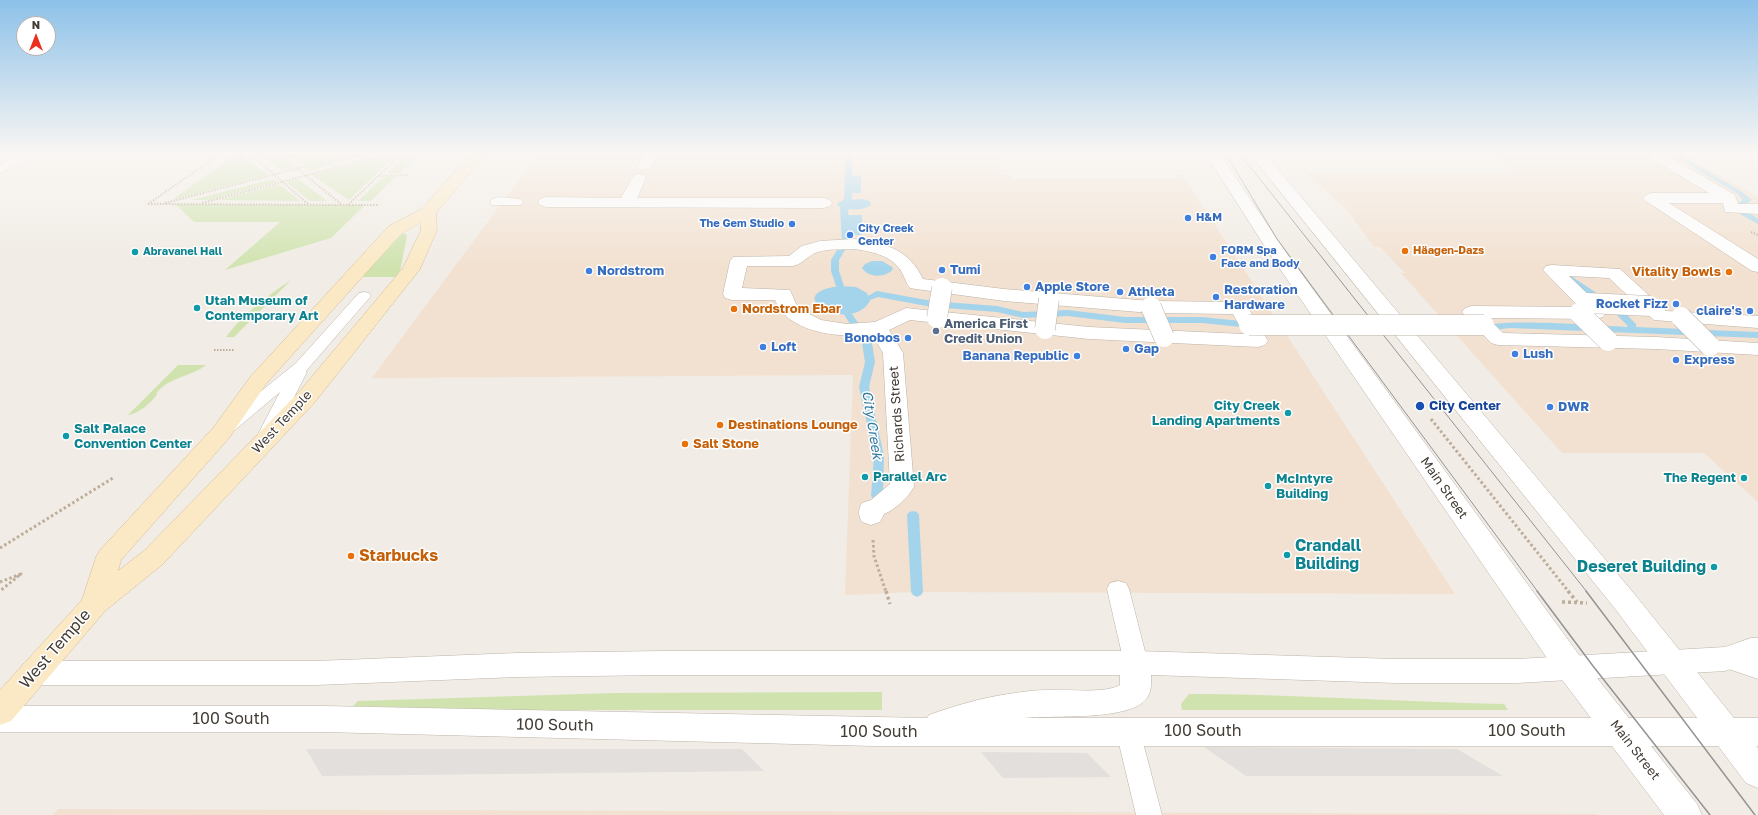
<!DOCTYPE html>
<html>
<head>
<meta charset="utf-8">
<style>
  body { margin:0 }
  #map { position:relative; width:1758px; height:815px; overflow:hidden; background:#f1ece5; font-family:"Golos Text",sans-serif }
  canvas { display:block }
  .north { position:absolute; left:16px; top:16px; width:40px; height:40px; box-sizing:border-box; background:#fff; border:1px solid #b4b1ae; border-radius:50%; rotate:0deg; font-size:11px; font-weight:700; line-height:16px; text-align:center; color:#433c35 }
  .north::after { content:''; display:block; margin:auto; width:14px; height:18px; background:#ed2d20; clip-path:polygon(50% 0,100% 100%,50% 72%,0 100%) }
</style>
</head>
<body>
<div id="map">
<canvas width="1758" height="815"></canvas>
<div class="north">N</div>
</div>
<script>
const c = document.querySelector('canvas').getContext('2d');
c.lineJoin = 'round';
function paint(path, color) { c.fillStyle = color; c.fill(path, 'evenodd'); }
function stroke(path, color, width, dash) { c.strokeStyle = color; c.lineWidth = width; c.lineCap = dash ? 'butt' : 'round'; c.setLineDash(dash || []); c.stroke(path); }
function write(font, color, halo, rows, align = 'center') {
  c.font = font + ' "Golos Text",sans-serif'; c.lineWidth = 3; c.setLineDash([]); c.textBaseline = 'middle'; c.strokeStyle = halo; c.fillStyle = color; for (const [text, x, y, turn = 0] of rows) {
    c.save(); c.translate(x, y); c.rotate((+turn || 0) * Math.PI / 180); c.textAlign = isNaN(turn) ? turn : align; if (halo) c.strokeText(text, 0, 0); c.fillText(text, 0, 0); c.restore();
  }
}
const commercial = new Path2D(`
  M538 154H997L1001 155 1004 165H1000L1002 174H1009L1011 179H1155L1178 178 1176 174H1182L1455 594 917 592 845 595 853 375 372 378Z
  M1493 154H1682L1758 197V502L1704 453H1562L1401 273H1405L1380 247H1374L1348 211 1307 173H1517Z
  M58 809 1595 814 1596 815H53Z`);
const green = new Path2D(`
  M236 154H241L268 175 172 200Z
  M260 154H276L294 168 283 171Z
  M286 154H346L301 166Z
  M356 154H371L308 171 304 168Z
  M390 154H397L349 200 312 175Z
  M407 154H419L400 173H387Z
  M383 177H395L371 201H358Z
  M273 179 277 182 209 200H192Z
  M298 179 327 201H310L286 182Z
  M279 184 300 201 219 200Z
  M175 204 348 205H365L331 238 225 270 280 222H194Z
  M402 234H406L407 236 400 271 395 277H362Z
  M291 280 234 337H226C244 313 266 297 291 280Z
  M178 365H206C192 376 172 377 159 390 155 394 158 392 156 396 151 403 136 415 128 415Z
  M882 692V710H511L353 706 358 701 614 693Z
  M1189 694C1294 694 1399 702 1504 704L1508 710H1182L1181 704Z`);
const parking = new Path2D(`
  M1204 747 1457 749 1503 776H1246Z
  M306 749H742L764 771 322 776Z
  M981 752 1087 753 1111 777 1003 778Z`);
const water = new Path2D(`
  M849 176H861V193H848Z
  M863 199 870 201 871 205C863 211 846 211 837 205L839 202 847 200Z
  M847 215H862V235H846Z
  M872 261H882L892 267 893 269C886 278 868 278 862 268L865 264Z
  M840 286 856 287 867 293 870 301C851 335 776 294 840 286Z`);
const stream = new Path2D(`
  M846 154H852V198L848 208 850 242 839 260V271L844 286 840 288 836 286 831 271V260L842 242 840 208 844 198Z
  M1671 154H1679L1742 192 1752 200 1743 206 1746 211 1758 219V224L1740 214 1735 205 1743 200 1738 194Z
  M1568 274 1622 310 1636 324V327L1758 332V338L1510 328 1484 331 1480 328C1490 317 1605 326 1626 327L1628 326 1616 314 1563 279V275Z
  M877 291 932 301 997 306 1023 312 1068 310 1125 317H1202L1251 322 1255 325 1251 328 1202 323H1125L1068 316 1023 318 997 312 932 307 878 297 870 300 866 297Z
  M847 310 850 311 872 343 875 362 869 387 884 456 883 496 881 499H873L871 496 874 456 859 387 865 362 862 343 843 313Z
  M913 511 917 512 919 515 923 592 921 595 917 597 913 595 911 592 907 515 909 512Z`);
const pathFar2 = new Path2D(`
  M250 154 308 204
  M279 154 341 204
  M379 176 409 175
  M165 203 353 154
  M202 203 387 154
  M148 204 348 205 401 154
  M148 204 220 154
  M349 205H379
  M1751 232 1758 235
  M214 350H235`);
const pathFar1 = new Path2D(`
  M1431 419 1569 592
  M873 540 874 556 886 592
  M0 548 113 478
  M0 582 21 574 0 591`);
const path = new Path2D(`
  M886 591 890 604
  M1568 591 1577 602
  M1562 602 1587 603`);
const service = new Path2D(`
  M21 154H34L0 173V165Z
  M364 292 369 293 371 296 306 371 307 372 272 440 266 441 260 440 257 436 280 392 235 430 229 431 223 430 220 426 223 422 296 363 359 293Z
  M1118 581 1126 583 1129 589 1148 663 1144 670 1136 672 1128 670 1124 663 1107 589 1110 583Z
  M1725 650 1758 661V679L1717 665 1713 659 1717 653Z
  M1128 720 1137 724 1140 731 1162 815H1136L1116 731 1119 724Z`);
const pedestrian = new Path2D(`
  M644 154H658L650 169H640L638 166Z
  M1647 154H1664L1735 195 1738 204H1758V214L1725 212 1723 203H1669L1758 259V272L1752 271 1646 201 1643 198 1646 195 1651 193H1709L1649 157Z
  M639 174 644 175 646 178 637 198H824L830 200 832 203 830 206 824 208 546 207 540 205 538 202 540 199 546 197 621 198 634 175Z
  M498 197 521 199 523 202 521 205H492L490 202 492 199Z
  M854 239C885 243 909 249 923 279L1004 289 1151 301 1239 302 1246 304 1268 341 1265 345 1258 347 1089 339 910 320 889 330 903 353 914 487C908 497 895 510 884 514L880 522 871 525 862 522C858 515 858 510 862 503L871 500 890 484 883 353 872 334C842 339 787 333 775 300H732L725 298 723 294 730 261 733 257 789 256 802 246 820 241ZM854 249C870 251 889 255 899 268 904 274 905 282 910 288L916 289 1004 301 1151 313 1233 314 1244 334 1089 327 906 308 875 322 847 324 821 320 807 313 796 304 790 290 742 288 747 266H793C802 264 807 257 815 253 827 248 841 250 854 249Z
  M1552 265 1620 269 1666 311 1758 316V328L1654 320 1609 278 1569 276 1603 309 1606 313 1603 317 1596 319 1488 318 1503 333 1656 337 1758 343V355L1656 349 1498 345 1491 343 1462 312 1465 308 1472 306 1579 307 1543 270 1546 266Z`);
const minor = new Path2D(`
  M1206 154H1220L1285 251 1582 659 1697 804 1702 815H1664L1560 677 1269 253Z
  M1250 154H1265L1636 596 1758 748V788L1746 783 1616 610Z`);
const tertiary = new Path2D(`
  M1751 638H1758V662H1752L1725 671 1517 683H1396L1151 675C1151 684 1152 692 1146 699 1130 721 1052 715 1024 718H1758V746H873L323 732H0V706H323L927 718 929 715C954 706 981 698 1008 694 1021 692 1035 690 1048 690 1066 689 1105 694 1120 685V675H663L517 677 316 685H34L23 682 19 673 23 664 34 661H316L517 653 663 651H1136L1396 659H1517L1725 647Z`);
const secondary = new Path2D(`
  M470 154H485L436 213 437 230 420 269 315 402 163 564 105 611 11 721 0 725V690L82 600 96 557 100 550 213 428 251 376 389 226 422 209ZM420 223 421 230 403 268 299 392 145 550 118 571 121 560 229 438 266 384 401 234Z`);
const tramFar1 = new Path2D(`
  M1226 154 1277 239 1538 592
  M1240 154 1587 592`);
const tram = new Path2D(`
  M1537 591 1593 666 1710 815
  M1586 591 1755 815`);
const pedestrianBridge = new Path2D(`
  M1587 303 1650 306
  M1151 307 1164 337
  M1579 313 1608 341
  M1681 317 1710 346
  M937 318 942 288
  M1249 325H1484
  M1045 329 1049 299`);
const markers = [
  [1188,218,4,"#3f7fe0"],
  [792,224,4,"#3f7fe0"],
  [850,235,4,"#3f7fe0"],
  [1405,251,4,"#e8710a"],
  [135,252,4,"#0f9aa8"],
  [1213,257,4,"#3f7fe0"],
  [942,270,4,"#3f7fe0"],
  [589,271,4,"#3f7fe0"],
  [1729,272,4,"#e8710a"],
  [1027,287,4,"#3f7fe0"],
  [1120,292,4,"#3f7fe0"],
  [1216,297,4,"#3f7fe0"],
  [1676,304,4,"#3f7fe0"],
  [197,308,4,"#0f9aa8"],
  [734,309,4,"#e8710a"],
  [1750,311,4,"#3f7fe0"],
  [936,331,4,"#5c6f8a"],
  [908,338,4,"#3f7fe0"],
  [763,347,4,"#3f7fe0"],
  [1126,349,4,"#3f7fe0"],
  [1515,354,4,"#3f7fe0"],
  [1077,356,4,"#3f7fe0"],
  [1676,360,4,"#3f7fe0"],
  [1420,406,5,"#1a4fb4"],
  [1550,407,4,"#3f7fe0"],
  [1288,413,4,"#0f9aa8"],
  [720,425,4,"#e8710a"],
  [66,436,4,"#0f9aa8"],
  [685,444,4,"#e8710a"],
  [865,477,4,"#0f9aa8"],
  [1744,478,4,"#0f9aa8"],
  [1268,486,4,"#0f9aa8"],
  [1287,555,4,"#0f9aa8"],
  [351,556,4,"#e8710a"],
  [1714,567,4,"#0f9aa8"]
];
const farShopnames = [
  ["H&M",1196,218],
  ["The Gem Studio",784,224,"right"],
  ["City Creek",858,229],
  ["Center",858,242],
  ["FORM Spa",1221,251],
  ["Face and Body",1221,264]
];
const farFoodnames = [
  ["Häagen-Dazs",1413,251]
];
const farCulturenames = [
  ["Abravanel Hall",143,252]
];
const shopNames = [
  ["Tumi",950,270],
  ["Nordstrom",597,271],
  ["Apple Store",1035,287],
  ["Restoration",1224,290],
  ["Hardware",1224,305],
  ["Athleta",1128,292],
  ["Rocket Fizz",1668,304,"right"],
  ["claire's",1742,311,"right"],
  ["Bonobos",900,338,"right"],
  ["Loft",771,347],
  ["Gap",1134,349],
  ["Lush",1523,354],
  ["Banana Republic",1069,356,"right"],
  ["Express",1684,360],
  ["DWR",1558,407]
];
const foodNames = [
  ["Vitality Bowls",1721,272,"right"],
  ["Nordstrom Ebar",742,309],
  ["Destinations Lounge",728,425],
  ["Salt Stone",693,444]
];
const cultureNames = [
  ["Utah Museum of",205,301],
  ["Contemporary Art",205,316],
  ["City Creek",1280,406,"right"],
  ["Landing Apartments",1280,421,"right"],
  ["Salt Palace",74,429],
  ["Convention Center",74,444],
  ["Parallel Arc",873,477],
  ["The Regent",1736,478,"right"],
  ["McIntyre",1276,479],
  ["Building",1276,494]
];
const serviceNames = [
  ["America First",944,324],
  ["Credit Union",944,339]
];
const transitNames = [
  ["City Center",1429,406]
];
const streetNames = [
  ["Richards Street",897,414,-94],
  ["West Temple",282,422,-47],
  ["Main Street",1444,488,55],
  ["Main Street",1635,750,52]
];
const waterNames = [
  ["City Creek",872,425,81]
];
const nearCulturenames = [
  ["Crandall",1295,546],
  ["Building",1295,564],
  ["Deseret Building",1706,567,"right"]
];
const nearFoodnames = [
  ["Starbucks",359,556]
];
const nearStreetnames = [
  ["West Temple",55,649,-49],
  ["100 South",231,719],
  ["100 South",555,725,1],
  ["100 South",1203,731],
  ["100 South",1527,731],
  ["100 South",879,732]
];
paint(commercial, '#f2e1d0');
paint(green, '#d0e3af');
paint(parking, '#e2dfdd');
paint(water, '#a4d4eb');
paint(stream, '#a4d4eb');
stroke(service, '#bcb3a8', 1);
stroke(pedestrian, '#bcb3a8', 1);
stroke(minor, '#bcb3a8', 1);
stroke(tertiary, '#bcb3a8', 1);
stroke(secondary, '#cfbb97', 1);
stroke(pathFar2, '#bdad9a', 2, [1.5, 1.5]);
stroke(pathFar1, '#bdad9a', 3, [2.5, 2.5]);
stroke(path, '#bdad9a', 3.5, [3, 3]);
paint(service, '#fff');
paint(pedestrian, '#fff');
paint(minor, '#fff');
paint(tertiary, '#fff');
paint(secondary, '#fbe9c5');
stroke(tramFar1, '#949494', 1);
stroke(tram, '#949494', 1.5);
stroke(pedestrianBridge, '#bcb3a8', 21, []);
stroke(pedestrianBridge, '#fff', 20);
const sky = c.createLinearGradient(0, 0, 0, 268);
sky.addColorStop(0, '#8dc1e9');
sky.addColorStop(0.57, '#f9f6f3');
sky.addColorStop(1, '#f9f6f300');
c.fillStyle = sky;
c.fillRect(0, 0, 1758, 268);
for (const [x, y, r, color] of markers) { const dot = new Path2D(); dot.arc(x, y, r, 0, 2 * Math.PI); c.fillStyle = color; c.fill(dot); stroke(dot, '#fff', 1.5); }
write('bold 11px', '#366cbe', '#fff', farShopnames, 'left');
write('bold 11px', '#c56008', '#fff', farFoodnames, 'left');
write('bold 11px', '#0d838f', '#fff', farCulturenames, 'left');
write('bold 13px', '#366cbe', '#fff', shopNames, 'left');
write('bold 13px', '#c56008', '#fff', foodNames, 'left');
write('bold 13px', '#0d838f', '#fff', cultureNames, 'left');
write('bold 13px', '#4e5e75', '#fff', serviceNames, 'left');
write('bold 13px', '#164399', '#fff', transitNames, 'left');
write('13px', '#433c35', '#fff', streetNames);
write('italic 14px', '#337ba0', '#fff', waterNames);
write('bold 16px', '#0d838f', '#fff', nearCulturenames, 'left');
write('bold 16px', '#c56008', '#fff', nearFoodnames, 'left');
write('16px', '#433c35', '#fff', nearStreetnames);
</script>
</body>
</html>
